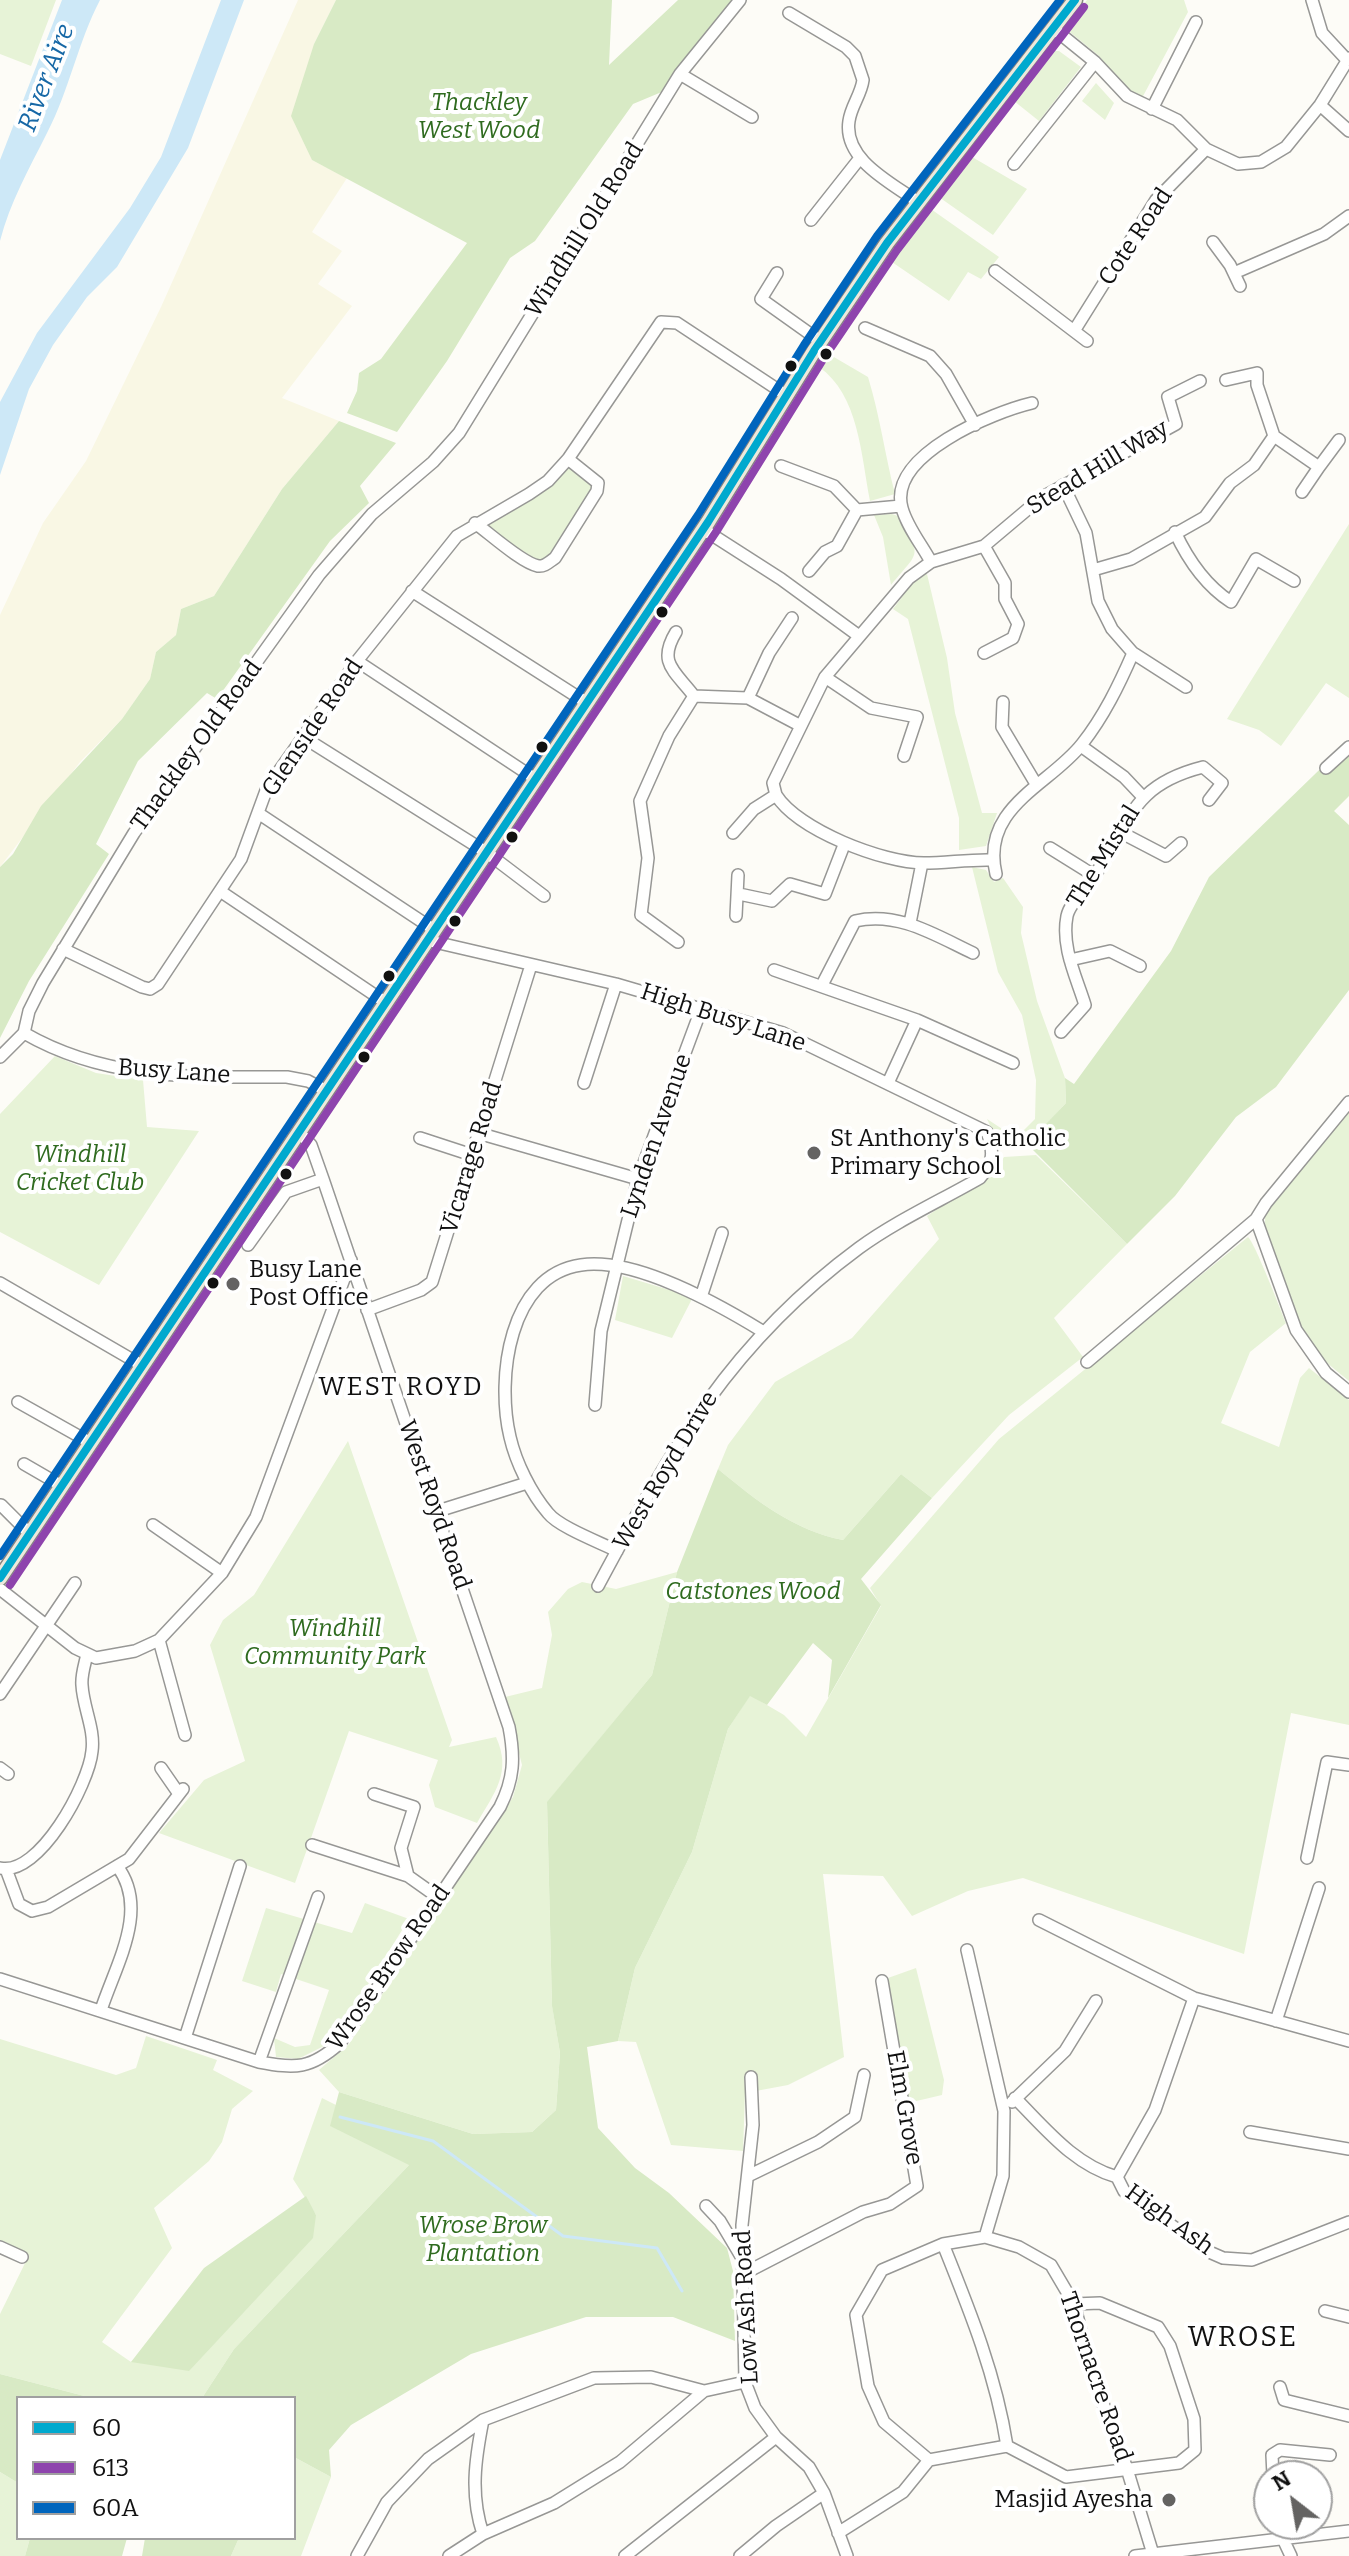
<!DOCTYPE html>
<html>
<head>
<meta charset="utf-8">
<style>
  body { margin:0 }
  #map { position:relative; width:1349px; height:2556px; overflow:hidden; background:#fdfcf7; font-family:Bitter,serif }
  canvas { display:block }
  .legend { position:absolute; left:16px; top:2396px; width:280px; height:144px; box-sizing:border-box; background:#fff; border:2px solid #a0a0a0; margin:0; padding:10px 14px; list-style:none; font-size:24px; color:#111 }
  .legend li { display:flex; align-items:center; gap:16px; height:40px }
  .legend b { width:40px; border:2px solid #a0a0a0 }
  .north { position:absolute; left:1253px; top:2460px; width:80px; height:80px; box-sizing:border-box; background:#fff; border:2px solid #a0a0a0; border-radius:50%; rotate:329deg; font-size:22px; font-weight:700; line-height:32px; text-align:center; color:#111 }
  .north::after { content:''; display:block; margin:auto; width:28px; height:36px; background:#646362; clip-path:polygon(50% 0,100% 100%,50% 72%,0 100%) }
</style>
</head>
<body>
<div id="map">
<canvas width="1349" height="2556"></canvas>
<ul class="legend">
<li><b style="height:10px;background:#00a9ce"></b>60</li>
<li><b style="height:10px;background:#8e44ad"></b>613</li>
<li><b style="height:10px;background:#0065bd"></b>60A</li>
</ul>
<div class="north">N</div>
</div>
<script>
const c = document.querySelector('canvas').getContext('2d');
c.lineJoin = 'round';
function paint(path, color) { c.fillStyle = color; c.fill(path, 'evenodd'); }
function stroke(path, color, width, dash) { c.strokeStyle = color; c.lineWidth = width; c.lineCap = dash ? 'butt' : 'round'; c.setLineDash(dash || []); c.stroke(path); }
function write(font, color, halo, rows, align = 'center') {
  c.font = font + ' Bitter,serif'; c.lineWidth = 8; c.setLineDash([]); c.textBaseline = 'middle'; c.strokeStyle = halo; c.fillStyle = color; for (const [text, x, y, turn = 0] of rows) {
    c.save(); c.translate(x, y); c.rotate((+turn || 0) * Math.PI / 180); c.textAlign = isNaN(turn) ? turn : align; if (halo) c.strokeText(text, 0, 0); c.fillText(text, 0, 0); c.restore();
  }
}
const farmland = new Path2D(`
  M298 0H336L314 44 312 160 347 178 312 232 342 251 318 284 352 306 282 398 339 421 282 489 214 596 181 609 176 635 156 652 150 679 122 719 80 762 0 867V615L43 523 86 461 161 307Z`);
const green = new Path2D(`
  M0 0H56L31 66 0 54Z
  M1087 0H1184L1188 12 1142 98 1121 89 1099 56 1065 28Z
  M1046 51H1059L1081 67 1039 121 1009 97Z
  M1096 83 1114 103 1105 120 1082 101Z
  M967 154 1027 189 993 235 936 195Z
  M928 207 999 257 981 279 968 272 949 301 889 260Z
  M827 353 868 377C880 416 885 455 895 494L870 501C861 455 859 395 819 367Z
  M568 459 598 483 555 558 538 566 479 520 529 494Z
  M892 514 901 517C921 559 920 550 891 585L883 537 874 515Z
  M1349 524V698L1326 683 1281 746 1259 730 1227 719Z
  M927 574 947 658 955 713 982 813H997L986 846 959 850V818L908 619 893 609 917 577Z
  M972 867 986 870 994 882 1003 878 1023 907 1021 933 1037 1001 1065 1078 1066 1103C1046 1124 1030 1151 999 1145L987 1119 1016 1138 1035 1119 1036 1080 1022 1015 998 972Z
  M55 1056 96 1073 143 1080 147 1127 199 1131 99 1285 0 1232V1114Z
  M1349 1110V1381C1338 1372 1326 1363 1317 1352 1294 1324 1263 1251 1265 1215Z
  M1036 1155 1127 1244 1054 1318 1083 1357 1009 1415 932 1498 901 1474 843 1540C793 1530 757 1501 718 1469L728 1445 775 1382 852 1338 939 1239 927 1216 997 1169 1004 1157Z
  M1248 1237C1255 1243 1280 1308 1286 1323L1250 1352 1221 1423 1279 1447 1300 1378 1309 1368 1349 1400V1725L1291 1713 1244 1954 1023 1878 968 1891 912 1916 883 1876 823 1874 844 2057 788 2085 745 2093 743 2151 671 2145 636 2042 618 2041 635 1968 692 1852 728 1729 750 1695 784 1715 806 1737 881 1606 870 1588 999 1439Z
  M623 1276 693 1297 672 1338 615 1320Z
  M348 1441 452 1740 449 1747 496 1737C512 1772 495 1792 477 1823L435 1807 429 1785 438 1760 349 1731 295 1883 159 1833 204 1780 245 1761 210 1645 223 1620 254 1595Z
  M677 1572 652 1675 547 1803 552 2005 560 2053 556 2110 532 2132 473 2134 339 2092 319 2070 349 2044 513 1797 522 1765 505 1697 542 1688 552 1635 548 1612 568 1589 582 1582 616 1589Z
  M365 1903 409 1919 332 2042 298 2059 276 2057 274 2038 295 2047 310 2045 329 1990 281 1974 276 1992 242 1981 266 1908 352 1933Z
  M916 1968 944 2080 942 2095 908 2103 888 1978Z
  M146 2036 217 2060 213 2070 253 2091 232 2109 222 2142 209 2161 154 2208 172 2248 102 2342 131 2362 316 2215 293 2179 322 2098 336 2105 331 2126 410 2164 234 2349 202 2398H92L0 2374V2314L29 2255 0 2240V2039L116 2075 136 2068Z
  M294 2457 331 2477 301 2556H231L239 2538H294Z
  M0 2472 18 2483V2538H30L25 2556H0Z`);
const forest = new Path2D(`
  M336 0H612L609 65 678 0H734L664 91 633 104 535 241 510 258 447 361 397 432 347 413 357 391 359 373 381 359 467 243 312 160 291 116 314 44Z
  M339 421 396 443 360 486 369 503 330 541 217 699 207 693 138 761 96 844 109 854 29 981 0 1038V867L13 854 41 806 122 719 150 679 156 652 176 635 181 609 214 596 282 489Z
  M1349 741V796L1334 811 1349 825V990L1276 1087 1236 1117 1175 1196 1127 1244 1027 1144 1066 1103 1065 1078 1074 1084 1171 951 1209 877Z
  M718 1469C757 1501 793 1530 843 1540L901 1474 932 1498 861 1579 881 1605 828 1698 832 1660 813 1643 767 1705 750 1696 728 1729 692 1852 635 1968 618 2041 587 2047 598 2128 635 2168 669 2193 727 2248 733 2271 735 2341 673 2317H586L471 2354 351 2425 329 2450 331 2477 294 2457V2398H202L234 2349 409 2165 330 2126 339 2092 473 2134 532 2132 556 2110 560 2053 552 2006 547 1802 652 1675 677 1572Z
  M306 2196 316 2215 313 2238 189 2371 131 2362 204 2268Z
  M0 2374 92 2398H18V2483L0 2472Z
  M30 2538H127L122 2556H25Z
  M145 2538H239L231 2556H142Z`);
const water = new Path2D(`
  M62 0H100C78 42 69 91 47 133 29 169 10 202 0 241V160Z
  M221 0H244L188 148 117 267 87 297 53 345 29 389 0 475V402L37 333 130 208 161 157Z`);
const stream = new Path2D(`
  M340 2117 433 2141 563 2236 657 2248 682 2291`);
const minor = new Path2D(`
  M1312 0 1322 33 1347 60
  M789 13 846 47 855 56 863 80C861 95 851 106 849 121 843 160 892 183 918 202
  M1053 28 1095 62 1127 96 1177 120 1206 149 1238 164 1261 162 1286 147 1320 105 1349 58
  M680 74 752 117
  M1320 105 1349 131
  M1152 109 1196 22
  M1014 164 1095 62
  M811 220 860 158
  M1213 242 1230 265 1240 286
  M995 271 1087 341
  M777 273 761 299 820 341
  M1234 273 1324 234 1349 216
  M865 328 930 356 946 374 975 425
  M1074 331 1156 200 1206 149
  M1226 380 1257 373V385L1274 436 1319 467 1339 440
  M781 466 834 486 857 510 901 506
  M1063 485 1086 533 1098 601 1112 629 1133 653 1186 687
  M1302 492 1319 467
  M475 523C489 533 522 563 538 566 545 567 550 561 555 558L597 491 598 483 568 459
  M703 529 781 579 859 636
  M1175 532C1188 560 1205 585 1231 602L1256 559 1294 581
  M931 562C922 545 907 527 902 508 887 455 994 412 1032 403
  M1093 570 1131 559 1205 517 1230 483 1254 465 1274 436
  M809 571 825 552 837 546 857 510
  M412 591 584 701
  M676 632C657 663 675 671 694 696L748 698 801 726
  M984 653 1013 638 1018 624 1005 599V583L984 546
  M357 661 534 778
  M825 677 871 708 917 717 904 756
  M748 698 769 653 792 618
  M1003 702 1002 727 1036 784
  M303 737 486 852 544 896
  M1081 746 1124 777 1142 796
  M1326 768 1349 747
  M776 795C798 830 883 863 924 863 947 863 970 859 993 860
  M258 813 433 929
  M1120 832 1166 856 1181 843
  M733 833 754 809 776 795 773 783 825 677 909 578 931 562 984 546 1041 498 1176 424 1168 397 1200 381
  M1050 848 1095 876
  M996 874C980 807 1050 785 1082 744 1104 716 1119 685 1133 653
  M220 891 385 1002
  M739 894 772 901 790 884 825 894 844 845
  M736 916 738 875
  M910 923 922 863
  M426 940 616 984 783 1033 987 1132C994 1152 994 1162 980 1178 940 1201 896 1221 859 1248 730 1343 672 1448 598 1586
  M678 942 641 915 648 858 640 801 669 736 694 696
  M63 949 142 987 150 989 158 984 241 859 267 788 357 661 457 536 529 494 548 481 568 459 661 322 677 323 786 395
  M1070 960 1110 951 1140 966
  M774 970 917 1020 1013 1063
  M822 985 855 921C898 911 935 935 973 953
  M1061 1032 1085 1005C1076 976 1061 947 1067 916 1070 902 1087 888 1095 875 1131 820 1132 785 1203 767L1222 783 1209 800
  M24 1033C107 1081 195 1077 287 1077L308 1081 327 1091
  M0 1057 24 1033 29 1011 43 983 134 833 319 575 372 514 433 462 459 433 680 74 740 0
  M584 1083 616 984
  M888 1083 917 1020
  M478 1133 638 1179
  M420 1138 472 1155
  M1256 1219 1296 1330 1326 1373 1349 1392
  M248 1245 286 1192 323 1179
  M0 1283 143 1366
  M702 1294 722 1233
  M367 1310 421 1290 432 1282 531 965
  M1087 1362 1256 1219 1266 1203 1349 1102
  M18 1402 91 1443
  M595 1405 601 1331 638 1179 702 1007
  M24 1464 62 1486
  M1 1505 30 1534
  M438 1511 527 1483
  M153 1525 222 1573
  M617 1551C599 1542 559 1527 548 1513 531 1493 516 1463 510 1437 496 1378 509 1275 581 1265 634 1257 718 1304 762 1331
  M0 1589 75 1648 96 1658 135 1651 159 1640 222 1573 256 1517 351 1260
  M159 1640 185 1735
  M0 1694 75 1583
  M0 1768 8 1774
  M161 1768 179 1794
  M374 1794 414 1807 401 1848 408 1876
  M312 1845 408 1876 439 1898
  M1307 1858 1327 1762 1349 1765
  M0 1868C39 1877 89 1784 92 1751 95 1729 83 1707 82 1685 81 1675 85 1664 87 1654
  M6 1869 19 1904 32 1911 48 1907 129 1859 183 1789
  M1039 1920 1194 1998 1349 2041
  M967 1950 1004 2111 1003 2176 985 2237
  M0 1979 259 2062C296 2069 311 2069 340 2043L500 1807C514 1779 515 1758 509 1727L323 1179 311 1145 299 1132
  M101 2010C116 1964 150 1909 117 1866
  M1276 2021 1319 1888
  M185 2038 240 1866
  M259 2062 318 1897
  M751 2077 753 2125 742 2225 745 2382 755 2408 776 2437 809 2467 824 2493 847 2556
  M1015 2098C1045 2128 1074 2165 1117 2177L1124 2191 1207 2251 1223 2258 1252 2260 1349 2222
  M1012 2102 1065 2051 1096 2001
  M1250 2132 1349 2149
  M748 2176 818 2142 855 2117 864 2075
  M1117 2177 1155 2110 1194 1998
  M706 2206 720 2221 742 2258
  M943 2244C970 2311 996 2375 1007 2446
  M0 2247 22 2257
  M745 2273 863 2212 890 2204 917 2186 882 1981
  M1325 2311 1349 2317
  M1280 2387 1284 2400 1349 2416
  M929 2460 884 2422 868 2386 856 2315 882 2270 943 2244 985 2237 1019 2247 1051 2265 1074 2304 1094 2379 1127 2469 1153 2554
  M1273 2476 1272 2455 1280 2450 1330 2455
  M1276 2524 1291 2556
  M838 2533 903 2492 929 2460 1007 2446 1066 2477 1179 2463 1195 2450 1194 2419 1170 2346 1158 2327 1100 2303 1074 2304
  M483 2534 554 2503 620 2462 704 2391
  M357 2556 387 2502 428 2459 483 2420 594 2378 651 2377 704 2391 745 2382
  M449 2556 483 2534C470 2495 475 2460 483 2420
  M625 2556 776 2437
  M740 2556 776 2526 824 2493
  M1135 2556 1349 2531`);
const major = new Path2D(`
  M0 1578 708 522 814 351 887 243 1075 0`);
const bus1 = new Path2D(`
  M0 1578 708 522 814 351 887 243 1075 0`);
const bus2 = new Path2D(`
  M10 1585 718 529 824 358 897 250 1084 7`);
const bus3 = new Path2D(`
  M0 1556 698 515 804 345 877 236 1060 0`);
const markers = [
  [826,354,7,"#111"],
  [791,366,7,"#111"],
  [662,612,7,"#111"],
  [542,747,7,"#111"],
  [512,837,7,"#111"],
  [455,921,7,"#111"],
  [389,976,7,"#111"],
  [364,1057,7,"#111"],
  [814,1153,8,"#646362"],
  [286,1174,7,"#111"],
  [213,1283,7,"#111"],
  [233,1284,8,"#646362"],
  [1169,2500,8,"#646362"]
];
const parkNames = [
  ["Thackley",479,103],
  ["West Wood",479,131],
  ["Windhill",80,1155],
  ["Cricket Club",80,1183],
  ["Catstones Wood",753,1592],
  ["Windhill",335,1629],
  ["Community Park",335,1657],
  ["Wrose Brow",483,2226],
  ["Plantation",483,2254]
];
const streetNames = [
  ["Windhill Old Road",585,230,-58],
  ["Cote Road",1136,237,-56],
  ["Stead Hill Way",1098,468,-31],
  ["Glenside Road",313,728,-56],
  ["Thackley Old Road",197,746,-54],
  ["The Mistal",1104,857,-58],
  ["High Busy Lane",723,1018,18],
  ["Busy Lane",174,1072,4],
  ["Lynden Avenue",657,1136,-71],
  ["Vicarage Road",472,1158,-73],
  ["West Royd Drive",666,1471,-59],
  ["West Royd Road",434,1505,71],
  ["Wrose Brow Road",389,1968,-55],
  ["Elm Grove",904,2108,80],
  ["High Ash",1169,2220,36],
  ["Low Ash Road",747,2307,-93],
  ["Thornacre Road",1095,2377,71]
];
const poiNames = [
  ["St Anthony's Catholic",830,1139],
  ["Primary School",830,1167],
  ["Busy Lane",249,1270],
  ["Post Office",249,1298],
  ["Masjid Ayesha",1153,2500,"right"]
];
const waterNames = [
  ["River Aire",47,78,-69]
];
const neighbourhoodNames = [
  ["WEST ROYD",401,1388]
];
const quarterNames = [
  ["WROSE",1243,2338]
];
paint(farmland, '#f9f7e4');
paint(green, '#e7f3d7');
paint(forest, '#d8eac5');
paint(water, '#cde8f7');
stroke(stream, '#cde8f7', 3);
stroke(minor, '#979795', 14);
stroke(major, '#858482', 17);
stroke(minor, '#fffffe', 11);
stroke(major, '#ede9dc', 14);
stroke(bus1, '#00a9ce', 8);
stroke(bus2, '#8e44ad', 8);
stroke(bus3, '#0065bd', 8);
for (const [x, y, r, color] of markers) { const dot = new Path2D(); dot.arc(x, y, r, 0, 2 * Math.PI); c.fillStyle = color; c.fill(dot); stroke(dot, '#fff', 3); }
write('italic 24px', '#2f6b1f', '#fff', parkNames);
write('24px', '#111', '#fff', streetNames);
write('24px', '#111', '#fff', poiNames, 'left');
write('italic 26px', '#1768a6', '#fff', waterNames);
c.letterSpacing = '2px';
write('26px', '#111', '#fff', neighbourhoodNames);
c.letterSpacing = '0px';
c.letterSpacing = '2px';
write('28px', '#111', '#fff', quarterNames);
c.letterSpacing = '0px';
</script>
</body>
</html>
